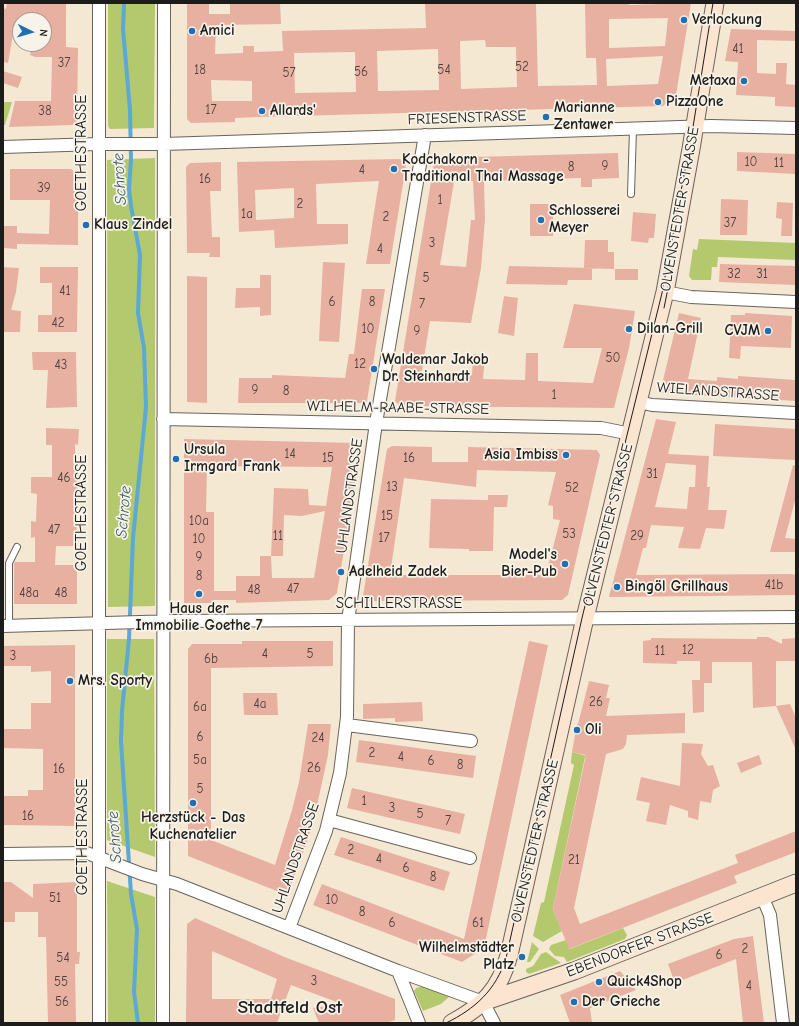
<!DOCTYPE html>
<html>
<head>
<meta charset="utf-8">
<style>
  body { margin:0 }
  #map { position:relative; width:799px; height:1026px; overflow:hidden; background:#f5e8d3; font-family:"Comic Neue",sans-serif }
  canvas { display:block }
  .frame { position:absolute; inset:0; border:4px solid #1c1c1c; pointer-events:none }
  .north { position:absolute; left:12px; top:12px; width:40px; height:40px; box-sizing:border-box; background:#f7f3e8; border:1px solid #9f9d96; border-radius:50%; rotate:95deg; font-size:11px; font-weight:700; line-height:16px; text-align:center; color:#1c1c1c }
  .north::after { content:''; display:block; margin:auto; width:14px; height:18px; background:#1f6fb2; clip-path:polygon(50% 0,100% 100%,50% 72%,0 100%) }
</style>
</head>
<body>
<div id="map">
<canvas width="799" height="1026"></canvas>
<div class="frame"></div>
<div class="north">N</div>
</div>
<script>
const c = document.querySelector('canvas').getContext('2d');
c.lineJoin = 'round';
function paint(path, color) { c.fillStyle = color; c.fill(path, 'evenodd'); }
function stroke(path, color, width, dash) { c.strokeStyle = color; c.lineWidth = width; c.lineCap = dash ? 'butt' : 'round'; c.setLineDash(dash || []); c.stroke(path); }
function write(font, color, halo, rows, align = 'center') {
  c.font = font + ' "Comic Neue",sans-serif'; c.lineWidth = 3.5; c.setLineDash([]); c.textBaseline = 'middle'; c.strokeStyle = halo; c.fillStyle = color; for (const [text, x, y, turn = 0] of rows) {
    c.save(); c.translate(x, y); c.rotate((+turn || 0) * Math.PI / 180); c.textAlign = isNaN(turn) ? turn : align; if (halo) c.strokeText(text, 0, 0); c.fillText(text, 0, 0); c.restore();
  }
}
const green = new Path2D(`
  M108 3H155L154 128 110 129 108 126Z
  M3 102H12L5 125H3Z
  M155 158V606L108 607 107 160Z
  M699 239 796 243V260L718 257 717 267H712L711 280H692L689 276 693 249 697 250Z
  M107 639H154L155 857 107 840Z
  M572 752 587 756 585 757 553 909 562 931 543 942 533 936 541 903 544 902 574 765 571 763Z
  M107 881 155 897V1023H108Z
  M623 928 627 935 625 939 567 962 564 957 555 956 549 949 551 945 566 940 570 949Z
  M532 942 539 949 530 962H527Z
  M546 952 561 963 529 974 526 972V969L533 966 541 954Z
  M423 986 447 996 449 997 441 1004 423 1011 414 991 416 988Z`);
const stream = new Path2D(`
  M124 3 123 29 130 110 131 160 129 189 131 206 140 255 138 313 144 348 146 407 133 538 129 639 122 711 121 741 131 894 137 929 134 992 138 1023`);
const building = new Path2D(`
  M7 3H66V47L78 48 77 121 73 125 9 127 15 101H51L52 57H35L30 55 33 44H44V20H20V25L15 23 8 63 3 62V8L6 9Z
  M187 3H209V14H230V3H280L281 24 216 25 215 54 243 53V46H254V52L283 51 282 31 426 28 425 3H536L538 86 597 85 596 58H586L585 3H629V5L691 3 676 95 663 106 258 117 235 118V122L191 123 187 119ZM668 18 665 46 609 48V19ZM485 40 486 47H516L517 87 461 89 460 41ZM438 49 439 90 378 91 377 51ZM355 52 356 92 295 93 294 53ZM663 56 658 84 607 86 606 59ZM211 80 252 81V101H212Z
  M731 29 796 31V41L757 40V73L776 74V63H787L786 84 796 85V107L775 106V97L736 95 738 62 725 61Z
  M3 71 22 77 18 88 3 83Z
  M737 152 796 154V174L737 171Z
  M618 153 619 178 592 179V187H581V178L484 181 485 219 481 268 471 323 430 321 421 376 472 375 473 354 485 355 483 379 525 380 526 353H538V381L593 383 602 348H563L574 304 635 311 629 348 614 408 400 406 395 401 434 163 440 158ZM473 181 475 220H471L466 267 440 265 454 182Z
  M400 159 406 165 390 264H366L379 181 316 184 317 224H348V244L275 248 274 230 239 232 237 162ZM294 188V218L256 220 255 190Z
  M221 162V191H210L212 237H220V257H209L210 253H187L186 167 190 163Z
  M10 169H71L78 175V245L17 244V249L3 248V226H17V233L49 234 50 200H10Z
  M721 199 748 200 747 235H720Z
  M777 202 793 203 792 236H781L782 219 776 218Z
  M530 204H553V236H530Z
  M633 212 656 214 654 238H649L648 243 631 241Z
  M585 240H608V252H614V269L584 268Z
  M323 262 345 263 339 342 319 341Z
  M720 264 796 266V285L719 282Z
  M509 266 592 268V280H568L567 285 506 284Z
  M3 267 19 268 16 292 11 310 21 311 20 332H3Z
  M40 267H78L77 332H38V315H52V283H40Z
  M615 269H638V280H615Z
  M260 275H271V315L260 316V307L235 308 236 288H260Z
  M187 276 207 277V403L187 402Z
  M362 289H385L367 401 365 403H238L239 378H272V375L345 378 349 354H354Z
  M504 296 518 298 514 336 498 333Z
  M679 313 701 318 688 379 717 381V377L738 379V376L796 380V401L660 393Z
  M745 313 792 316 791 348 741 346 740 359 729 358 731 315H745Z
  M32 352H76L77 407 46 408 48 370H33Z
  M656 419 676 422 668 454 709 456 707 487H710L708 510H727L724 529 706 528 700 549 678 548 684 527 651 525 646 548H643L636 575 791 574 796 575V595L609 597ZM666 463 696 465 695 487H689L687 509 655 507Z
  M715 424 796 429V460L713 456Z
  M46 428 79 429 78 445 75 444V477H78L76 546H56L55 565H77V604H14V564L15 562H35V537L31 538V521L36 522 37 494 31 493V477H52V445H46Z
  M184 439 357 443 360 451 337 593 329 600 236 603V600H214V603H184ZM207 466 332 467 326 506 309 505 308 489 274 488 271 556H260V576H236V591H214V512H206ZM325 511 314 578H272L271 556H283L284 515 302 516Z
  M392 446 432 447V462H468V447L597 450 600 455 568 595 562 600 367 601 363 596 387 449ZM477 470 556 472 548 505 553 506V519L560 520 546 575H390L404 478 476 487Z
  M793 465 796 466V497L785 538 796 539V552H770Z
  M488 495H508L507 507H494L493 551H469V549L429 548 431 499 488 500Z
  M757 637H768L782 644V639L796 638V661H776V706L753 708 752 662H712V683H704V712L693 713 692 680H700V661H677V664L643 663V641L651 640V638L757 639Z
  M242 641H333V666L211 668V840L275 865 292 810 299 782 308 724H331L328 755 315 815 306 845 287 895 188 856V649L192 644H242Z
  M529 641 548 645 484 948 462 962 313 905 322 884 464 939Z
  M75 645V826L3 825V796H28V790H43V749L3 748V729H31V703H51V671L31 672V666H3V646Z
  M589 681 609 685 606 698H610L606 716 685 713V733L627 735 626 744 623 749 606 754 574 908 580 924 738 863 735 855 796 831V852L734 876 737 883 569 949 553 909 586 755 572 752 577 724H578Z
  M243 693H277L278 715H244Z
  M422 702 423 721 395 722V718L363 719V704Z
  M790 704 796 718V750L776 706Z
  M359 740 476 756 473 778 356 762Z
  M682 743 703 744 701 754 708 766 713 765 720 786 713 790 711 803 700 801 698 820 688 817V811L670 805 666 825 646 821 650 803 636 800 641 777 680 786Z
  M759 755 762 764 741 773 737 763Z
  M352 788 465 814 460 834 347 808Z
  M341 837 450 872 444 891 334 855Z
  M3 882H11L33 898V884L77 882V952H80L79 964H75L76 1023H48L46 937H38V912H15V922H3Z
  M195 918 287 958 395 999V1020L386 1023H319L313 1008 342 1004 291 985 277 1023H186L187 924ZM212 951 277 979 271 999H212Z
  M753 936 764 1023H743L736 959 675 983 668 964 734 939Z
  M620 971 636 990 590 1008 592 1023H570L560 995Z`);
const lane = new Path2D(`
  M631 194 633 129
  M9 626V563L17 547`);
const street = new Path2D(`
  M3 147 98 144H164L711 126 796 128
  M665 292 691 297 796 302
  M639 402 652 405 796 413
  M163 419 601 428 631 434
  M3 626 175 621 796 617
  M347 725 471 741
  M329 820 470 858
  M3 854 87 853 142 874 177 884 398 971 483 1002 494 1023
  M762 896 770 915 783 1023
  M289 928 326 831 340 773 347 717 348 621 376 423 425 135
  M398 971 419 1023
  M99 1023V3
  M163 1023 164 3`);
const secondary = new Path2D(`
  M483 1002 574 971 796 883
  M452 1023C483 1006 500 990 509 955L585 618 665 292 691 149 715 3`);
const tram = new Path2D(`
  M664 308 672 269
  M446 1023C475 1009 496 990 506 958L582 618 662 293 693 127 713 3`);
const markers = [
  [684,20,4,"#1f6fb2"],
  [192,31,4,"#1f6fb2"],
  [744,81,4,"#1f6fb2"],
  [658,102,4,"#1f6fb2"],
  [262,111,4,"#1f6fb2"],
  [546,117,4,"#1f6fb2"],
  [394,169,4,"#1f6fb2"],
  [541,220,4,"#1f6fb2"],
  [86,225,4,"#1f6fb2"],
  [629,329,4,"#1f6fb2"],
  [768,331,4,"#1f6fb2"],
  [374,369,4,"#1f6fb2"],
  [566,455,4,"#1f6fb2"],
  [176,459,4,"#1f6fb2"],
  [565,564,4,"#1f6fb2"],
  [341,572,4,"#1f6fb2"],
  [617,587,4,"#1f6fb2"],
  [199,594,4,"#1f6fb2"],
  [70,681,4,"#1f6fb2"],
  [577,730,4,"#1f6fb2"],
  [193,803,4,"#1f6fb2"],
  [522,957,4,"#1f6fb2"],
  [599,982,4,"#1f6fb2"],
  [574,1002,4,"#1f6fb2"]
];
const numberNames = [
  ["41",738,49],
  ["37",64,63],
  ["52",522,67],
  ["18",200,70],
  ["54",444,70],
  ["56",361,72],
  ["57",289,73],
  ["17",211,110],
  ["38",45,111],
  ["10",751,162],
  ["11",779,163],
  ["9",605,166],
  ["8",571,167],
  ["4",362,170],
  ["16",205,179],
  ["39",44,188],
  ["1",440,200],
  ["2",300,204],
  ["1a",247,214],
  ["2",386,217],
  ["37",730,223],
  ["3",432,243],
  ["4",380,249],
  ["32",734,274],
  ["31",762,274],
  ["5",426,278],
  ["41",65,291],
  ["6",332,302],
  ["8",372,302],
  ["7",422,304],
  ["42",58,323],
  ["10",368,329],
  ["9",417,331],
  ["50",613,358],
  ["12",360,364],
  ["43",61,365],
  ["9",255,390],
  ["8",286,391],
  ["1",554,395],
  ["14",290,454],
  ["15",328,458],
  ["16",409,458],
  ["31",652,474],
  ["46",64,478],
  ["13",392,487],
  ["52",572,488],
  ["15",387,516],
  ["10a",199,521],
  ["47",54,530],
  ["53",569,534],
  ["11",278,536],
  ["29",637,536],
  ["17",384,538],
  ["10",199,539],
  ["9",199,557],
  ["8",199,576],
  ["41b",774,585],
  ["47",293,589],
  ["48",254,590],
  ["48a",29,593],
  ["48",61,593],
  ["12",688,650],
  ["11",660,651],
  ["4",265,654],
  ["5",310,654],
  ["3",13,656],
  ["6b",211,659],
  ["26",596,702],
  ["4a",260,704],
  ["6a",200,707],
  ["6",200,737],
  ["24",318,738],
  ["2",372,753],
  ["4",401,757],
  ["5a",200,760],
  ["6",431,761],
  ["8",460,765],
  ["26",314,768],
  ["16",59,769],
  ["5",200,789],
  ["1",364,801],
  ["3",392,808],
  ["5",420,814],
  ["16",28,816],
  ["7",448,821],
  ["2",351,850],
  ["4",379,859],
  ["21",574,860],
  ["6",406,868],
  ["8",433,877],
  ["51",55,898],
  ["10",332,900],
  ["8",362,912],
  ["6",392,923],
  ["61",478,923],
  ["2",745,949],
  ["6",719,955],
  ["54",63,958],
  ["3",314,981],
  ["55",61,982],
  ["4",749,986],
  ["56",62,1002]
];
const poiNames = [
  ["Verlockung",692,20],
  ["Amici",200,31],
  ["Metaxa",736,81,"right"],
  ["PizzaOne",666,102],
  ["Marianne",554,108],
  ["Zentawer",554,125],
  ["Allards'",270,111],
  ["Kodchakorn -",402,160],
  ["Traditional Thai Massage",402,177],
  ["Schlosserei",549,211],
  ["Meyer",549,228],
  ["Klaus Zindel",94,225],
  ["Dilan-Grill",637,329],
  ["CVJM",760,331,"right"],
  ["Waldemar Jakob",382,360],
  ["Dr. Steinhardt",382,377],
  ["Ursula",184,450],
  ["Irmgard Frank",184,467],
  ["Asia Imbiss",558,455,"right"],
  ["Model's",557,555,"right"],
  ["Bier-Pub",557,572,"right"],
  ["Adelheid Zadek",349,572],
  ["Bingöl Grillhaus",625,587],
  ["Haus der",199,609,"center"],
  ["Immobilie Goethe 7",199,626,"center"],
  ["Mrs. Sporty",78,681],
  ["Oli",585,730],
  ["Herzstück - Das",193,818,"center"],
  ["Kuchenatelier",193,835,"center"],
  ["Wilhelmstädter",514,948,"right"],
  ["Platz",514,965,"right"],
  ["Quick4Shop",607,982],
  ["Der Grieche",582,1002]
];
const streetNames = [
  ["FRIESENSTRASSE",467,118,-2],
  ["GOETHESTRASSE",82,153,-90],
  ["OLVENSTEDTER STRASSE",680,209,-80],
  ["WIELANDSTRASSE",718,392,4],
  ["WILHELM-RAABE-STRASSE",398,408,1],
  ["UHLANDSTRASSE",350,496,-82],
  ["GOETHESTRASSE",82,513,-90],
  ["OLVENSTEDTER STRASSE",608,525,-76],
  ["SCHILLERSTRASSE",399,604],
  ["GOETHESTRASSE",83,837,-90],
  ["OLVENSTEDTER STRASSE",535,841,-77],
  ["UHLANDSTRASSE",296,858,-71],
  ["EBENDORFER STRASSE",640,945,-21]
];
const waterNames = [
  ["Schrote",120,179,-93],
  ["Schrote",124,512,-85],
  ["Schrote",115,837,-94]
];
const districtNames = [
  ["Stadtfeld Ost",290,1008]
];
paint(green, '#b4c96d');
stroke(stream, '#5ba9d4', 4);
paint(building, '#e7b0a0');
stroke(lane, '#68635c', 8);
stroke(street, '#68635c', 14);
stroke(secondary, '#68635c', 19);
stroke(lane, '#fff', 6);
stroke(street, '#fff', 12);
stroke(secondary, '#fce5d0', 17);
stroke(tram, '#1c1c1c', 1);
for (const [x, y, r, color] of markers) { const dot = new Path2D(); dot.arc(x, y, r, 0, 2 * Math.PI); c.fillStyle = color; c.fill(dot); stroke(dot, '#f7f3e8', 1.5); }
write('13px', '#4f413d', null, numberNames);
write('bold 15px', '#1c1c1c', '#f7f3e8', poiNames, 'left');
write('15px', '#1c1c1c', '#f7f3e8', streetNames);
write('italic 16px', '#385b6f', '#f7f3e8', waterNames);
write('bold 19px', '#1c1c1c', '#f7f3e8', districtNames);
</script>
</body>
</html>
